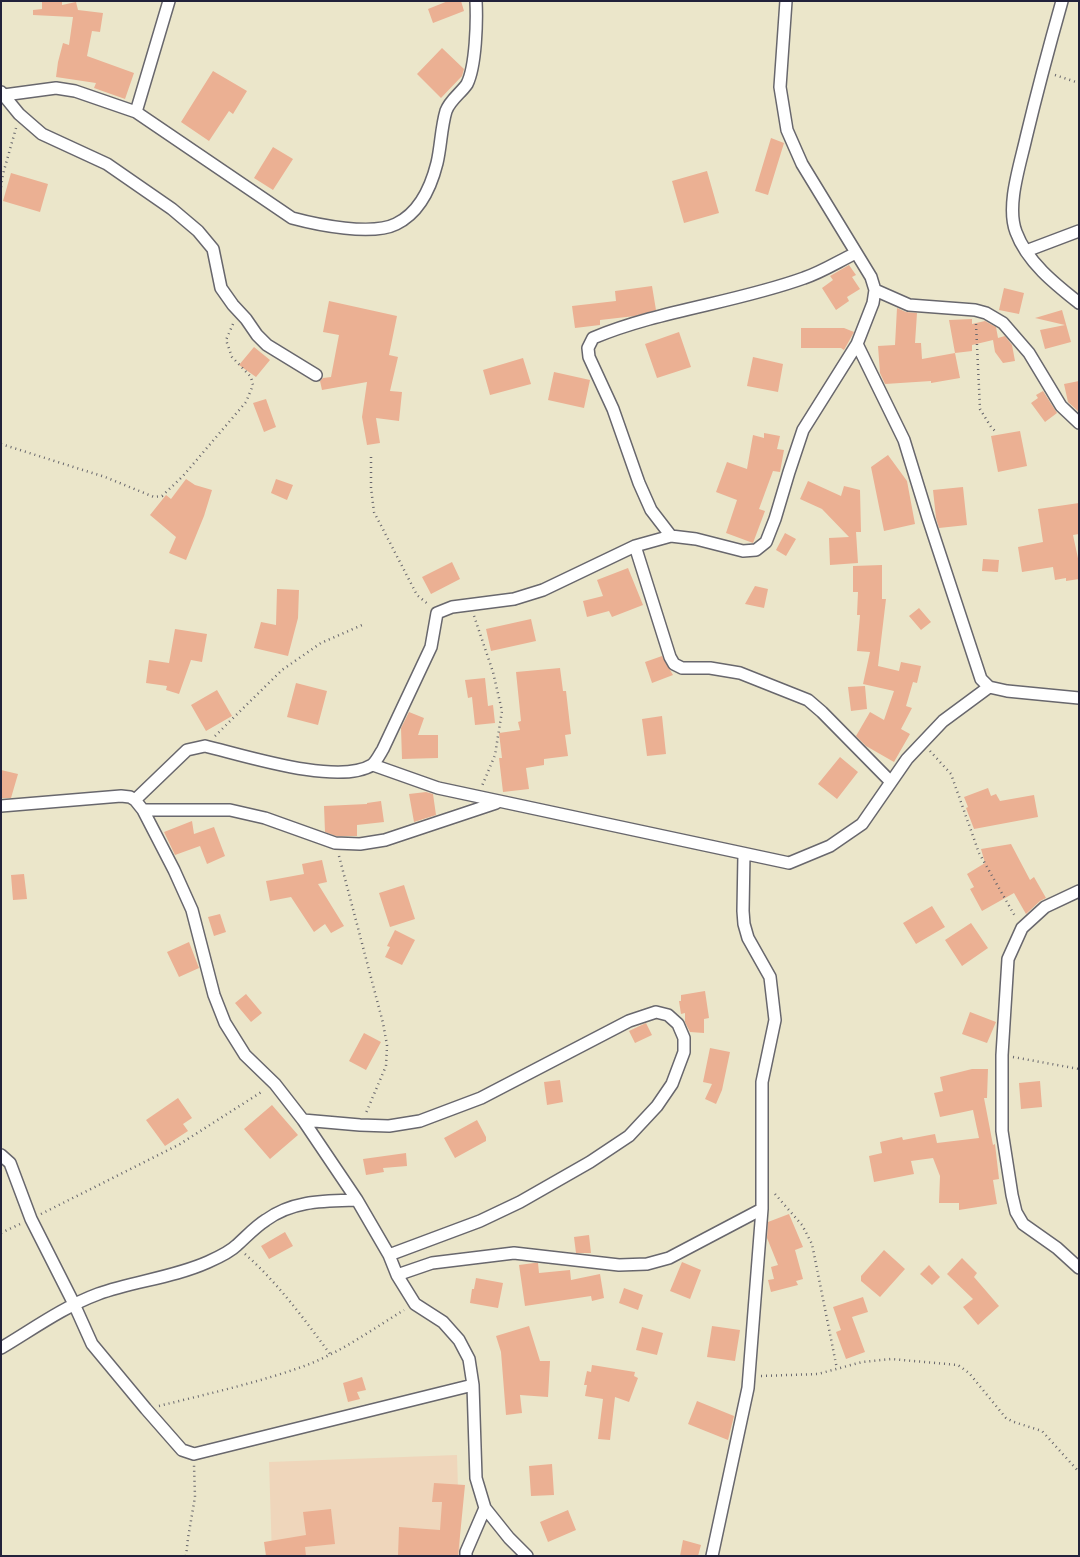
<!DOCTYPE html>
<html>
<head>
<meta charset="utf-8">
<style>
  body { margin:0 }
  #map { position:relative; width:1080px; height:1557px; overflow:hidden; background:#ebe6ca; font-family:Caveat,sans-serif }
  canvas { display:block }
  .frame { position:absolute; inset:0; border:2px solid #22223b; pointer-events:none }
</style>
</head>
<body>
<div id="map">
<canvas width="1080" height="1557"></canvas>
<div class="frame"></div>
</div>
<script>
const c = document.querySelector('canvas').getContext('2d');
c.lineJoin = 'round';
function paint(path, color) { c.fillStyle = color; c.fill(path, 'evenodd'); }
function stroke(path, color, width, dash) { c.strokeStyle = color; c.lineWidth = width; c.lineCap = dash ? 'butt' : 'round'; c.setLineDash(dash || []); c.stroke(path); }
const built = new Path2D(`
  M457 1455 460 1556H272L269 1462Z`);
const building = new Path2D(`
  M42 1H62V5L76 2 78 10 103 13 100 32 92 31 87 56 134 73 125 99 94 88 96 83 56 77 58 62 63 43 69 45 73 17 33 15V10L42 9Z
  M448 1H461L464 11 433 23 428 9Z
  M442 48 464 69 462 76 441 98 417 74Z
  M213 71 247 91 233 114 229 111 209 141 181 122Z
  M771 138 784 143 768 195 755 191Z
  M273 147 293 159 273 190 254 178Z
  M707 171 719 213 684 223 672 181Z
  M11 173 48 184 40 212 3 201Z
  M849 265 856 275 852 277 860 289 847 297 849 301 836 310 822 288 833 280 830 276Z
  M652 286 656 310 635 316 600 320V325L575 328 572 306 616 301 615 291Z
  M1004 288 1024 293 1019 314 999 310Z
  M329 301 397 316 389 355 398 357 390 391 402 392 399 421 376 418 380 443 367 445 362 417 367 382 322 390 320 381 323 378 331 377 339 335 323 332Z
  M897 308 906 312 917 313 915 343H921L922 359 955 353 960 378 931 383V381L885 384 880 373 878 346 895 345Z
  M1062 310 1071 342 1045 349 1040 330 1065 325 1035 318Z
  M972 319V324L985 321 996 327 998 338 1005 336 1012 345 1015 361 1003 363 995 352 993 340 972 345V351L955 353 949 320Z
  M801 328H844L854 332 844 350 841 348H801Z
  M679 332 691 367 657 378 645 344Z
  M254 347 270 360 256 377 239 365Z
  M753 357 783 364 778 392 747 386Z
  M523 358 531 384 490 395 483 370Z
  M554 372 590 380 584 408 548 400Z
  M1079 381V412L1068 402 1064 384Z
  M1043 391 1057 413 1045 422 1031 403 1038 398 1036 395Z
  M266 399 276 427 264 432 253 403Z
  M1020 431 1027 466 998 472 991 436Z
  M764 433 780 436 777 449 784 450 780 472 773 471 759 509 765 511 753 543 726 533 737 500 716 492 727 462 747 469 753 435 764 438Z
  M888 455 907 481 915 524 884 531 871 467Z
  M186 479 195 485 212 490 204 516 186 560 169 553 176 537 150 515 166 495 171 499Z
  M276 479 293 485 287 500 271 493Z
  M808 481 841 496 844 486 860 490 861 532H856L858 563 830 565 829 538 849 537 822 509 800 499Z
  M963 487 967 525 939 528 936 518 933 490Z
  M1079 503V534L1073 535 1079 563V579L1066 581V578L1055 580 1053 567 1022 572 1018 547 1043 542 1038 509Z
  M785 533 796 539 786 556 776 550Z
  M983 559 999 560 998 572 982 571Z
  M452 562 460 579 431 594 422 577Z
  M882 565V599H886L878 666 899 671 901 662 921 666 917 683 913 682 906 706 912 708 901 729 910 734 894 762 866 746 856 736 870 712 884 720 894 691 863 684 870 652 857 651 860 615H857L858 592H853V566Z
  M628 568 643 605 612 617 609 611 587 617 583 601 603 596 597 580Z
  M755 586 768 589 764 608 745 604Z
  M277 589 299 590 298 618 288 656 254 648 261 622 276 625Z
  M919 608 931 622 921 630 909 616Z
  M531 619 536 641 491 651 486 629Z
  M175 629 207 634 202 662 191 660 179 694 166 690 167 686 146 683 149 660 169 663Z
  M662 656 673 675 652 683 645 662Z
  M560 668 563 691H566L571 734 565 735 568 756 544 759V765L526 768 529 789 503 792 499 758H502L499 733 520 730 518 722 521 721 516 672Z
  M485 678 488 706 493 705 495 723 475 725 472 697 468 698 465 680Z
  M296 683 327 691 318 725 287 717Z
  M865 686 867 709 851 711 848 687Z
  M217 690 232 716 206 731 191 705Z
  M409 712 424 718 418 735H438V758L402 759 401 728Z
  M662 716 666 754 647 756 642 719Z
  M840 757 858 772 837 799 818 784Z
  M1 770 18 774 11 798H1Z
  M988 788 991 796 996 794 1000 801 1034 795 1038 817 974 829 966 808 968 807 964 797Z
  M426 792 433 794 436 815 414 822 409 794Z
  M381 801 384 822 357 825V836H336L325 832 324 806 367 804V803Z
  M192 821 194 834 214 827 225 856 207 864 200 846 175 855 164 832Z
  M1011 844 1030 880 1034 877 1046 898 1040 901 1026 914 1014 893 982 911 970 889 974 887 967 874 985 863 981 849Z
  M322 860 327 882 318 884 344 926 331 933 325 924 314 932 291 897 270 901 266 881 304 874 302 864Z
  M24 874 27 899 13 900 11 875Z
  M404 885 415 919 390 927 379 893Z
  M932 906 945 927 916 944 903 923Z
  M220 914 226 932 214 936 208 917Z
  M971 923 988 948 962 966 945 940Z
  M395 930 415 940 402 965 385 957 390 947 387 946Z
  M189 942 199 968 179 977 167 952Z
  M705 991 709 1018 704 1019V1033L690 1032 685 1022V1013L681 1014 679 1001H681V995Z
  M246 994 262 1013 251 1022 235 1003Z
  M970 1012 996 1022 987 1043 962 1034Z
  M646 1023 652 1035 635 1043 629 1031Z
  M364 1033 381 1042 366 1070 349 1061Z
  M710 1048 730 1052 722 1090 716 1104 705 1099 712 1084 703 1082Z
  M972 1069H988L987 1098H984L993 1145 995 1144 999 1179 993 1180 997 1204 959 1210V1203H939L940 1176 933 1158 911 1161 914 1174 874 1182 869 1156 882 1153 880 1142 902 1137 903 1140 935 1134 937 1143 979 1138 973 1110 940 1117 934 1093 943 1091 940 1077Z
  M560 1080 563 1102 547 1105 544 1082Z
  M1040 1081 1042 1107 1021 1109 1019 1083Z
  M178 1098 192 1118 183 1124 188 1131 165 1146 146 1120Z
  M272 1105 298 1135 270 1159 244 1129Z
  M477 1120 486 1137V1141L455 1158 444 1138Z
  M406 1153 407 1166 383 1168 384 1172 366 1175 363 1159Z
  M789 1214 803 1247 795 1250 803 1279 796 1281 798 1285 771 1292 768 1280 774 1279 771 1267 778 1265 767 1238 768 1222Z
  M285 1232 293 1246 269 1259 261 1246Z
  M589 1235 591 1253H576L574 1237Z
  M884 1250 905 1269 880 1297 861 1281V1276Z
  M962 1258 977 1273 974 1277 999 1306 978 1325 963 1307 973 1299 947 1274Z
  M682 1262 701 1270 690 1299 670 1291Z
  M534 1263H538L539 1273 570 1270 571 1280 600 1274 604 1298 592 1301 591 1296 525 1306 519 1265Z
  M929 1265 940 1277 932 1285 920 1274Z
  M476 1278 503 1283 498 1308 470 1303 472 1289H474Z
  M624 1288 643 1295 638 1310 619 1303Z
  M863 1297 868 1312 852 1317 865 1352 846 1359 836 1332 841 1330 833 1307Z
  M529 1326 540 1361H550L548 1397 520 1395 522 1413 506 1415 501 1352 496 1336Z
  M712 1326 740 1330 735 1361 707 1357Z
  M642 1327 663 1333 657 1355 636 1350Z
  M592 1365 635 1372 634 1376 638 1378 629 1402 615 1397 610 1440 598 1439 603 1399 585 1396 587 1385H584L587 1371 591 1372Z
  M362 1377 366 1390 357 1392 360 1399 348 1402 343 1383Z
  M697 1401 734 1416 728 1440 688 1424Z
  M552 1464 554 1495 531 1496 529 1466Z
  M434 1483 465 1485 458 1556H398L399 1527 440 1530 442 1502H432Z
  M331 1509 335 1544 305 1547 306 1556H266L264 1542 306 1535 303 1512Z
  M568 1510 576 1530 548 1542 540 1522Z
  M683 1540 701 1545 698 1556H680Z`);
const path = new Path2D(`
  M1055 75 1079 83
  M1 187 3 174 16 128
  M976 324 980 409 991 427 995 431
  M1 444 105 477 154 497 162 496 183 476 246 402 253 385 251 377 232 357 226 340 233 324
  M371 457V488L374 512 417 595 429 605
  M474 616 493 672 502 711 495 755 482 786
  M215 736 282 670 321 643 362 625
  M930 751 951 774 979 853 1016 918
  M339 856 383 1023 387 1045 386 1066 366 1113
  M1013 1057 1079 1069
  M775 1194 802 1225 812 1244 837 1369
  M41 1214 180 1144 263 1091
  M1 1233 20 1224
  M245 1254C278 1283 304 1319 330 1354
  M761 1376 818 1374 862 1362 891 1359 958 1365 969 1373 1006 1418 1014 1422 1042 1431 1079 1472
  M159 1406C207 1394 261 1382 307 1365 341 1352 373 1329 404 1310
  M186 1556 188 1538 195 1497 194 1465`);
const street = new Path2D(`
  M1062 1C1049 47 1037 92 1026 138 1020 165 1006 206 1016 232 1027 262 1055 284 1079 303
  M1 92 19 114 42 134 107 164 172 209 198 231 213 249 221 288 233 305 246 319 257 335 267 345 316 375
  M4 95 56 88 75 91 136 112 292 218C318 225 372 236 396 224 419 213 431 187 437 163 441 146 441 128 446 111 450 100 461 93 467 84 476 66 477 21 476 1
  M136 112 169 1
  M1026 251 1079 231
  M875 290 909 305 975 310 986 313 1003 323 1029 353 1061 406 1079 423
  M857 344 904 440 928 518 981 679 989 687 1007 691 1079 698
  M671 536 651 510 639 483 613 409 589 357 588 348 593 338C660 310 735 303 804 278 822 272 839 261 856 253
  M635 546 670 657 674 664 682 668H710L740 673 808 700 822 712 891 782
  M373 765 438 788 789 863 830 846 862 824 907 759 943 721 989 687
  M135 800 187 750 205 746C243 755 338 786 372 765 376 762 380 754 383 749L431 647 437 613 452 607 514 599 543 590 635 546 671 536 696 539 743 551 756 550 766 542 775 519 789 472 803 430 857 344 873 303 875 290 871 277 802 164 787 130 780 87 786 1
  M1 806 121 796 130 797 135 800 143 810 174 870 192 910 214 995 225 1023 245 1055 275 1084 303 1120 357 1200 389 1255 397 1275 415 1304 443 1322 459 1340 469 1359 473 1385 476 1478 485 1508 509 1538 527 1556
  M143 810H230L265 818 335 843 360 844 385 840 496 803
  M1079 891 1045 907 1022 928 1008 959 1002 1055V1131L1012 1195 1016 1212 1023 1224 1057 1248 1079 1268
  M303 1120 360 1125 389 1126 420 1121 481 1098 629 1021 656 1012 668 1015 678 1024 684 1038V1052L672 1084 657 1106 629 1136 590 1162 520 1202 480 1221 389 1255
  M1 1155 10 1163 31 1219 74 1304 92 1344 146 1409 182 1450 194 1454 473 1385
  M397 1275 432 1263 514 1253 619 1265 647 1264 669 1258 762 1209
  M1 1348C33 1329 63 1307 98 1294 134 1281 172 1278 208 1262 217 1258 230 1252 237 1245 247 1236 255 1227 266 1220 293 1200 325 1201 357 1200
  M466 1556V1552L485 1508
  M712 1556 748 1388 762 1209V1082L775 1020 770 977 748 938 744 924 743 911 744 854`);
paint(built, '#efd6bb');
paint(building, '#ebb093');
stroke(street, '#68676d', 14);
stroke(path, '#68676d', 2.5, [1, 4]);
stroke(street, '#fff', 11);
</script>
</body>
</html>
